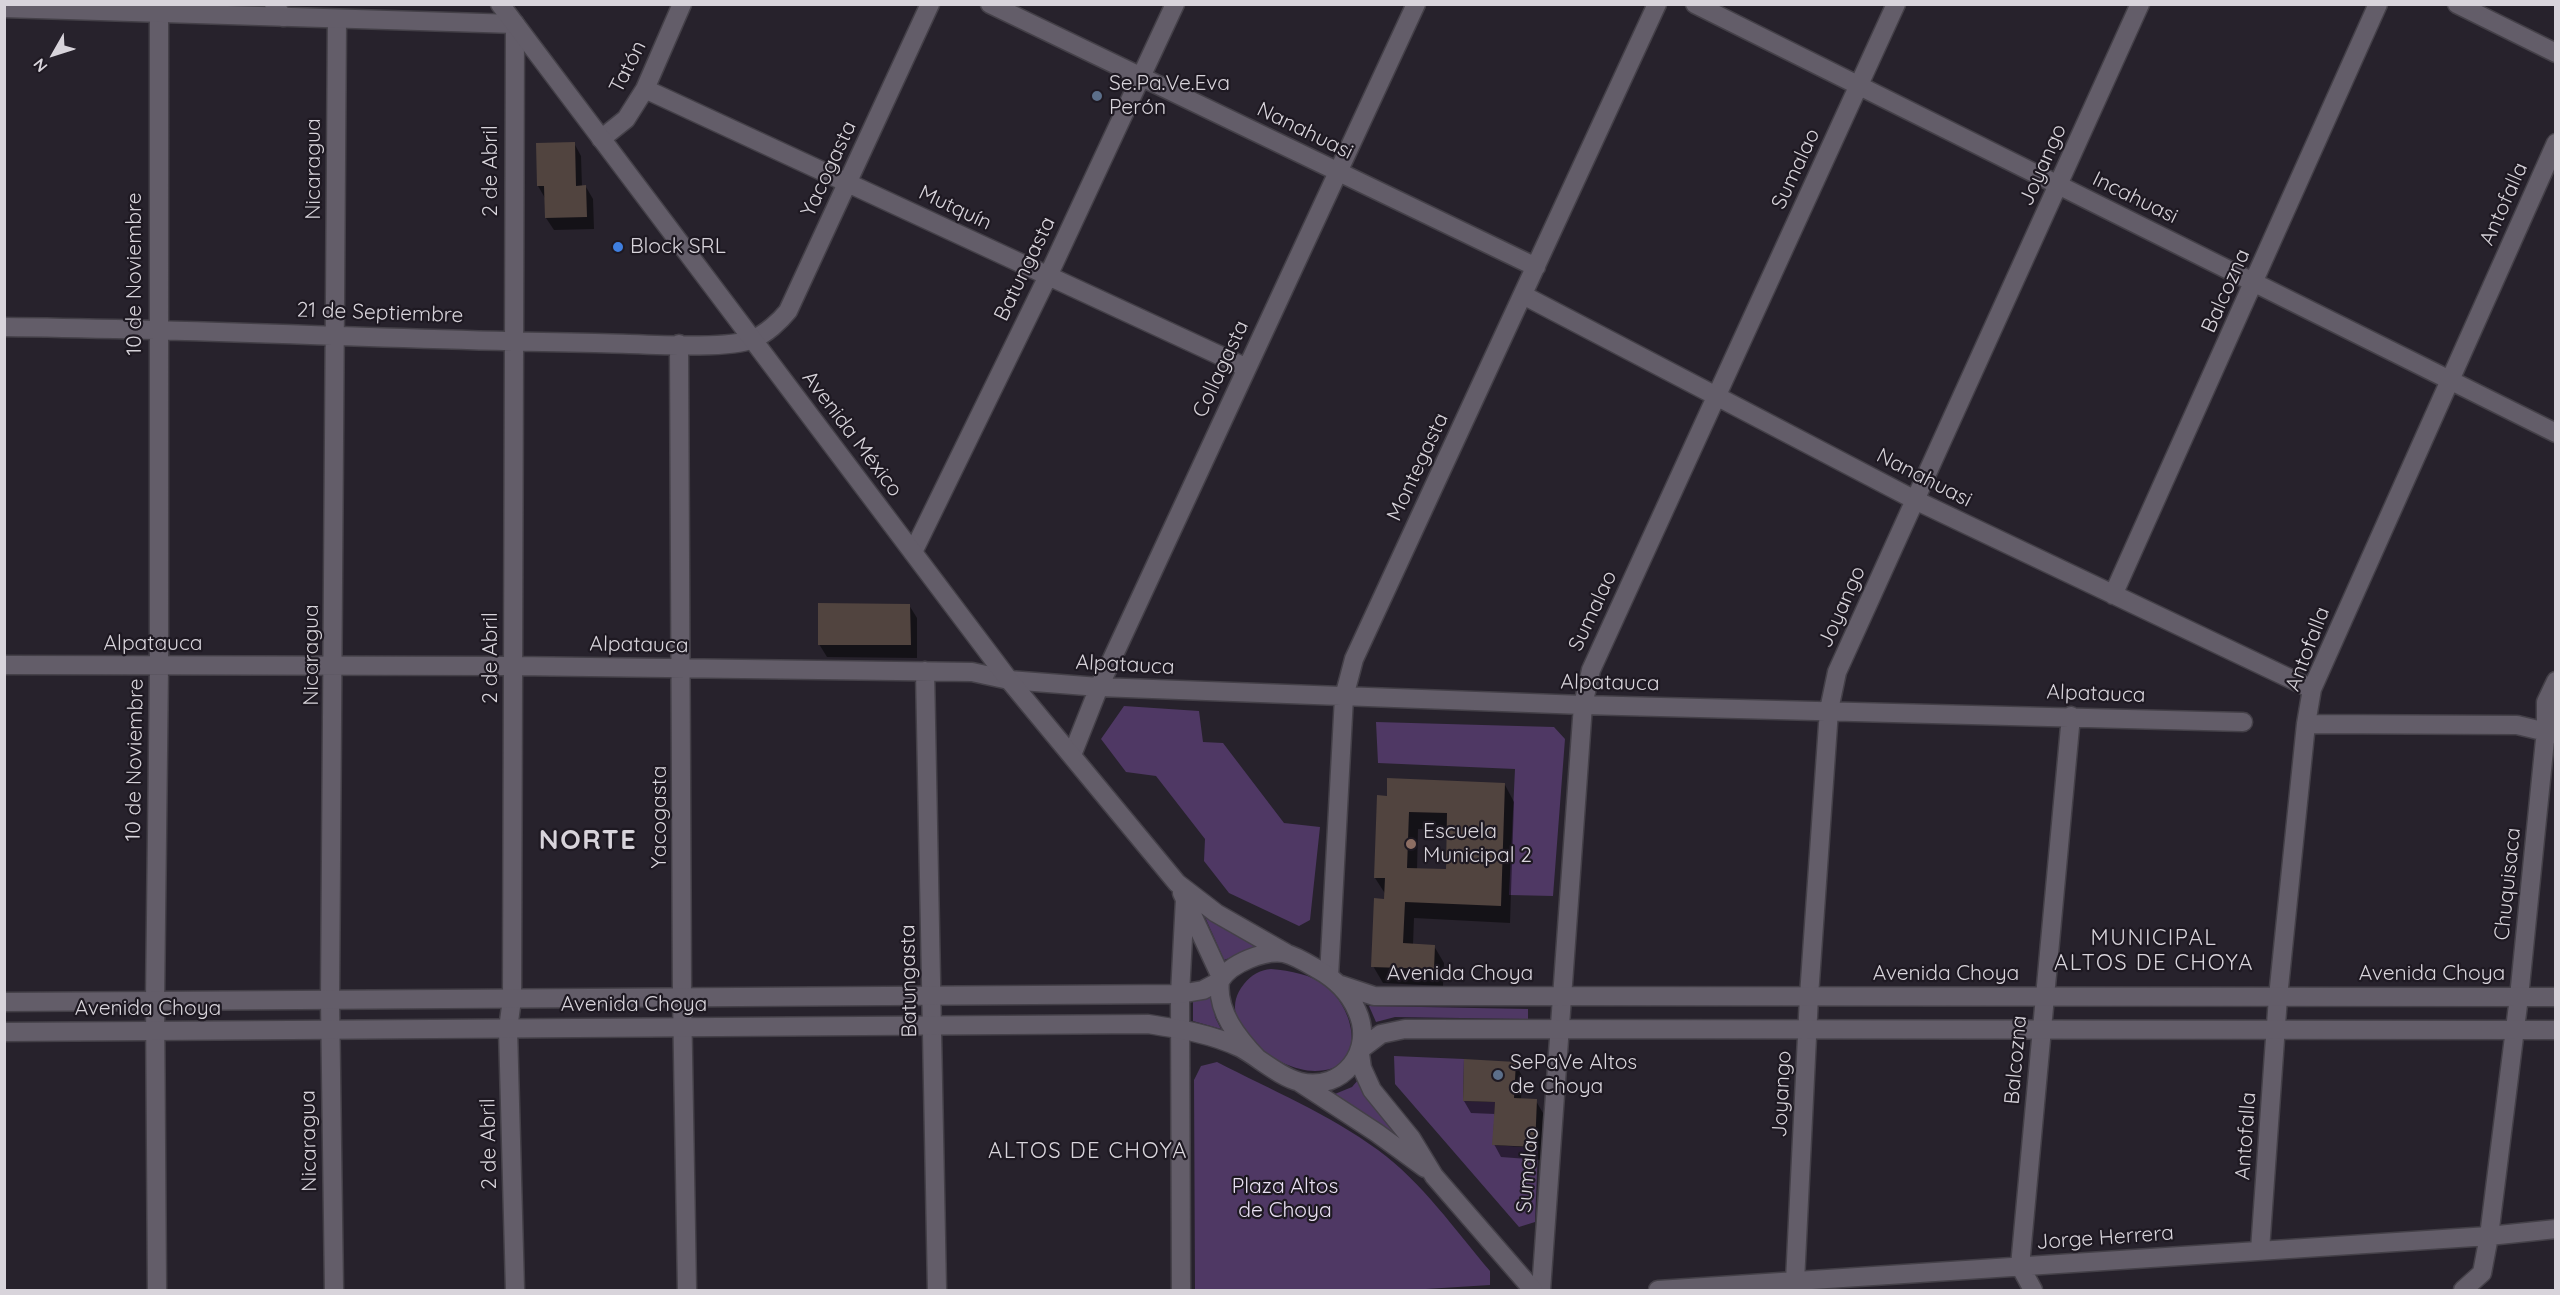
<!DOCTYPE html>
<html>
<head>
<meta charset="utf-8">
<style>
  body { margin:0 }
  #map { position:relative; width:2560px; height:1295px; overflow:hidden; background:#27222c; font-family:Quicksand,sans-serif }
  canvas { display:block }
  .frame { position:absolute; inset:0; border:6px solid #d8d4db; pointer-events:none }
  .north { position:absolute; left:24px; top:24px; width:60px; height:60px; -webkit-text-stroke:4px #1e1922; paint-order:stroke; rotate:231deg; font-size:16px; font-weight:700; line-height:24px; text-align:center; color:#d8d4db }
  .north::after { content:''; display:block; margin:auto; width:21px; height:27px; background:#d8d4db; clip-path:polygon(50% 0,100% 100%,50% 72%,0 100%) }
</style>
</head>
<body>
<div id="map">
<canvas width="2560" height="1295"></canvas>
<div class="frame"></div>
<div class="north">N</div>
</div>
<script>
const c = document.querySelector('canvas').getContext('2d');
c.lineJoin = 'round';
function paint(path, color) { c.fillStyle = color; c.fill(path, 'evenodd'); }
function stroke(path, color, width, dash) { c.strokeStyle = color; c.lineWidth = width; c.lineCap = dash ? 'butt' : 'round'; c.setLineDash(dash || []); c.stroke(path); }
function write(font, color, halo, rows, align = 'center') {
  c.font = font + ' Quicksand,sans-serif'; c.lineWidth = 4.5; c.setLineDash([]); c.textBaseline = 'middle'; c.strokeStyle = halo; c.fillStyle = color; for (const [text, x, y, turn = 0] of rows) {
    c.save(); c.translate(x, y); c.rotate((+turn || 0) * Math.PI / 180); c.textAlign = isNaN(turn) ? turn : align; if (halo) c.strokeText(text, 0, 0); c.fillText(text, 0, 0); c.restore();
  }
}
const green = new Path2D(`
  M1124 706 1199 711 1203 742 1223 743 1284 823 1320 827 1310 920 1299 926 1229 893 1204 861 1205 839 1156 776 1126 772 1101 739Z
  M1376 722 1554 727 1565 739 1553 896 1509 895 1515 769 1378 763Z
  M1205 917 1262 946 1224 960Z
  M1271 969C1291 971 1311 974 1327 987 1356 1011 1368 1071 1315 1071 1277 1071 1211 1023 1244 984 1251 975 1260 970 1271 969Z
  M1213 994 1215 1017 1221 1029 1193 1021V1002Z
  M1369 1006 1528 1009V1019L1395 1017 1376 1022Z
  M1394 1056 1464 1059 1463 1101 1495 1102 1493 1145 1538 1148 1535 1222 1519 1227 1395 1084Z
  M1217 1062C1271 1090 1329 1114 1378 1150 1422 1182 1455 1230 1490 1271V1285L1410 1290H1195L1194 1080 1201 1066Z
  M1358 1080 1408 1146 1330 1096 1352 1087Z`);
const shadow = new Path2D(`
  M574 143 581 156 582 187H586L593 199 594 229 554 230 546 218 545 198 538 186Z
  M909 605 917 618V658L827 657 819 644Z
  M1505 785 1514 802 1510 923 1414 918 1413 945 1434 946 1444 963 1443 986 1383 983 1373 966 1386 895 1375 878 1378 797ZM1418 829 1448 830 1447 871 1417 870Z
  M1515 1063 1522 1076 1521 1100 1536 1101 1543 1113 1541 1160 1501 1157 1494 1144 1495 1114 1471 1113 1464 1101Z`);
const building = new Path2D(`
  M575 142 576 186 586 185 587 217 545 218 544 186H537L536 143Z
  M818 603 910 604 911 645H818Z
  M1387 778 1505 783 1501 906 1405 902 1403 943 1435 945 1434 969 1371 967 1374 898 1384 899 1385 878H1374L1377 795 1387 796ZM1409 812 1447 813 1446 869 1407 868Z
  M1464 1059 1516 1062 1514 1098 1537 1099 1535 1147 1492 1145 1495 1102 1463 1101Z`);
const minor = new Path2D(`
  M274 4 283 17
  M990 4 1536 267
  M1695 4 2556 433
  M2457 4 2556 53
  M515 24 512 999 508 1029 515 1290
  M645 89 1247 368
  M601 139 626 119 645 89 682 4
  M1523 295 1915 500 2312 689
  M4 327C201 329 398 340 595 343 629 343 726 351 753 339 766 334 780 321 788 311L930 4
  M679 344 682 997 687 1290
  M913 552 1048 276 1175 4
  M2113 595 2378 4
  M4 665 514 666 972 672 1009 680 1099 687 1583 705 2243 722
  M925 671 937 1290
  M2306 724 2517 725 2555 734
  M1072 755 1099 687 1416 4
  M1329 976 1344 697 1354 659 1657 4
  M1180 994 1181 1290
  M2260 1250 2278 997 2306 724 2312 689 2556 143
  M157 1290 155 1001 159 667V13
  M334 1290 330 1000 337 19
  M1541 1290 1583 705 1591 670 1896 4
  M1658 1290 2489 1236 2556 1229
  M1799 1290 1795 1281 1809 996 1829 710 1837 672 2140 4
  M2033 1290 2020 1266 2071 716
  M2463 1290 2482 1273 2489 1236 2519 997 2546 730V702L2556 681`);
const tertiary = new Path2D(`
  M4 8 515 24`);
const secondary = new Path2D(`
  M500 4 1009 680 1177 883 1216 913 1286 953
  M1182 893 1221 977
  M1341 985 1374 996 2556 997
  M1180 994 1185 899
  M4 1002 1180 994 1203 990 1220 981
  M4 1032 1148 1024C1180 1029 1212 1034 1241 1048 1259 1058 1280 1077 1300 1082 1343 1092 1375 1050 1357 1011 1349 992 1335 979 1317 969 1307 963 1296 956 1284 953 1265 950 1230 963 1220 981 1216 1011 1238 1038 1258 1059
  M1361 1049 1381 1034 1405 1029 2556 1030
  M1360 1054 1362 1068 1372 1090 1411 1138 1434 1176 1533 1290
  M1299 1082 1377 1133 1425 1168`);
const markers = [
  [1097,96,6,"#5c6f8a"],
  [618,247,6,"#3f7fe0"],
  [1411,844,6,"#8d6e63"],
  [1498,1075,6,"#5c6f8a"]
];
const streetNames = [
  ["Tatón",628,67,-63],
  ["Nanahuasi",1305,131,26],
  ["Joyango",2043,165,-66],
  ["Nicaragua",314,169,-90],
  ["Yacogasta",829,169,-65],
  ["Sumalao",1796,169,-65],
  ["2 de Abril",491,171,-90],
  ["Incahuasi",2135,198,26],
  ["Antofalla",2504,204,-66],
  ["Mutquín",955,208,25],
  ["Batungasta",1025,269,-64],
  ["10 de Noviembre",135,274,-90],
  ["Balcozna",2226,291,-66],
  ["21 de Septiembre",380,313,2],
  ["Collagasta",1221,369,-65],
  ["Avenida México",852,434,53],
  ["Montegasta",1418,467,-65],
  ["Nanahuasi",1924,478,27],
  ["Joyango",1842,607,-66],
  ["Sumalao",1593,611,-65],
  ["Alpatauca",153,644],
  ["Alpatauca",639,645,1],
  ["Antofalla",2308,649,-69],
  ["Nicaragua",312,655,-90],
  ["2 de Abril",491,658,-90],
  ["Alpatauca",1125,665,3],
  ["Alpatauca",1610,683,1],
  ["Alpatauca",2096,694,2],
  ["10 de Noviembre",135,760,-89],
  ["Yacogasta",660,817,-90],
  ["Chuquisaca",2508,884,-84],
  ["Avenida Choya",1460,974],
  ["Avenida Choya",1946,974],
  ["Avenida Choya",2432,974],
  ["Batungasta",909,981,-91],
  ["Avenida Choya",634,1005],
  ["Avenida Choya",148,1009],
  ["Balcozna",2016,1060,-85],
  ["Joyango",1782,1094,-87],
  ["Antofalla",2246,1136,-86],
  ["Nicaragua",309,1141,-91],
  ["2 de Abril",489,1144,-91],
  ["Sumalao",1528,1170,-85],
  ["Jorge Herrera",2105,1238,-4]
];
const poiNames = [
  ["Se.Pa.Ve.Eva",1109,84],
  ["Perón",1109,108],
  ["Block SRL",630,247],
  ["Escuela",1423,832],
  ["Municipal 2",1423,856],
  ["SePaVe Altos",1510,1063],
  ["de Choya",1510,1087]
];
const parkNames = [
  ["Plaza Altos",1285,1187],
  ["de Choya",1285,1211]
];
const neighbourhoodNames = [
  ["MUNICIPAL",2154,938],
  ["ALTOS DE CHOYA",2154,963],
  ["ALTOS DE CHOYA",1088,1151]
];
const districtNames = [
  ["NORTE",588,841]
];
paint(green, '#4f3864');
paint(shadow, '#0007');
paint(building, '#51443f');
stroke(minor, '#444048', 21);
stroke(tertiary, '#444048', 21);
stroke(secondary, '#444048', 21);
stroke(minor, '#635d69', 18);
stroke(tertiary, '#635d69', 18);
stroke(secondary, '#635d69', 18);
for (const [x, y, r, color] of markers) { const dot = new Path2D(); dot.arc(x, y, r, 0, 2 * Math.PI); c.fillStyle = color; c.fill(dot); stroke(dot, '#1e1922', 2); }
write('21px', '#d8d4db', '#1e1922', streetNames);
write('21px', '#d8d4db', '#1e1922', poiNames, 'left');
write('21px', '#e9e0f2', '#1e1922', parkNames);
c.letterSpacing = '1.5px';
write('22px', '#d8d4db', '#1e1922', neighbourhoodNames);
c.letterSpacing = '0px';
c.letterSpacing = '1.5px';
write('bold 27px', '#d8d4db', '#1e1922', districtNames);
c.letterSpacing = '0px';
</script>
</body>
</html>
